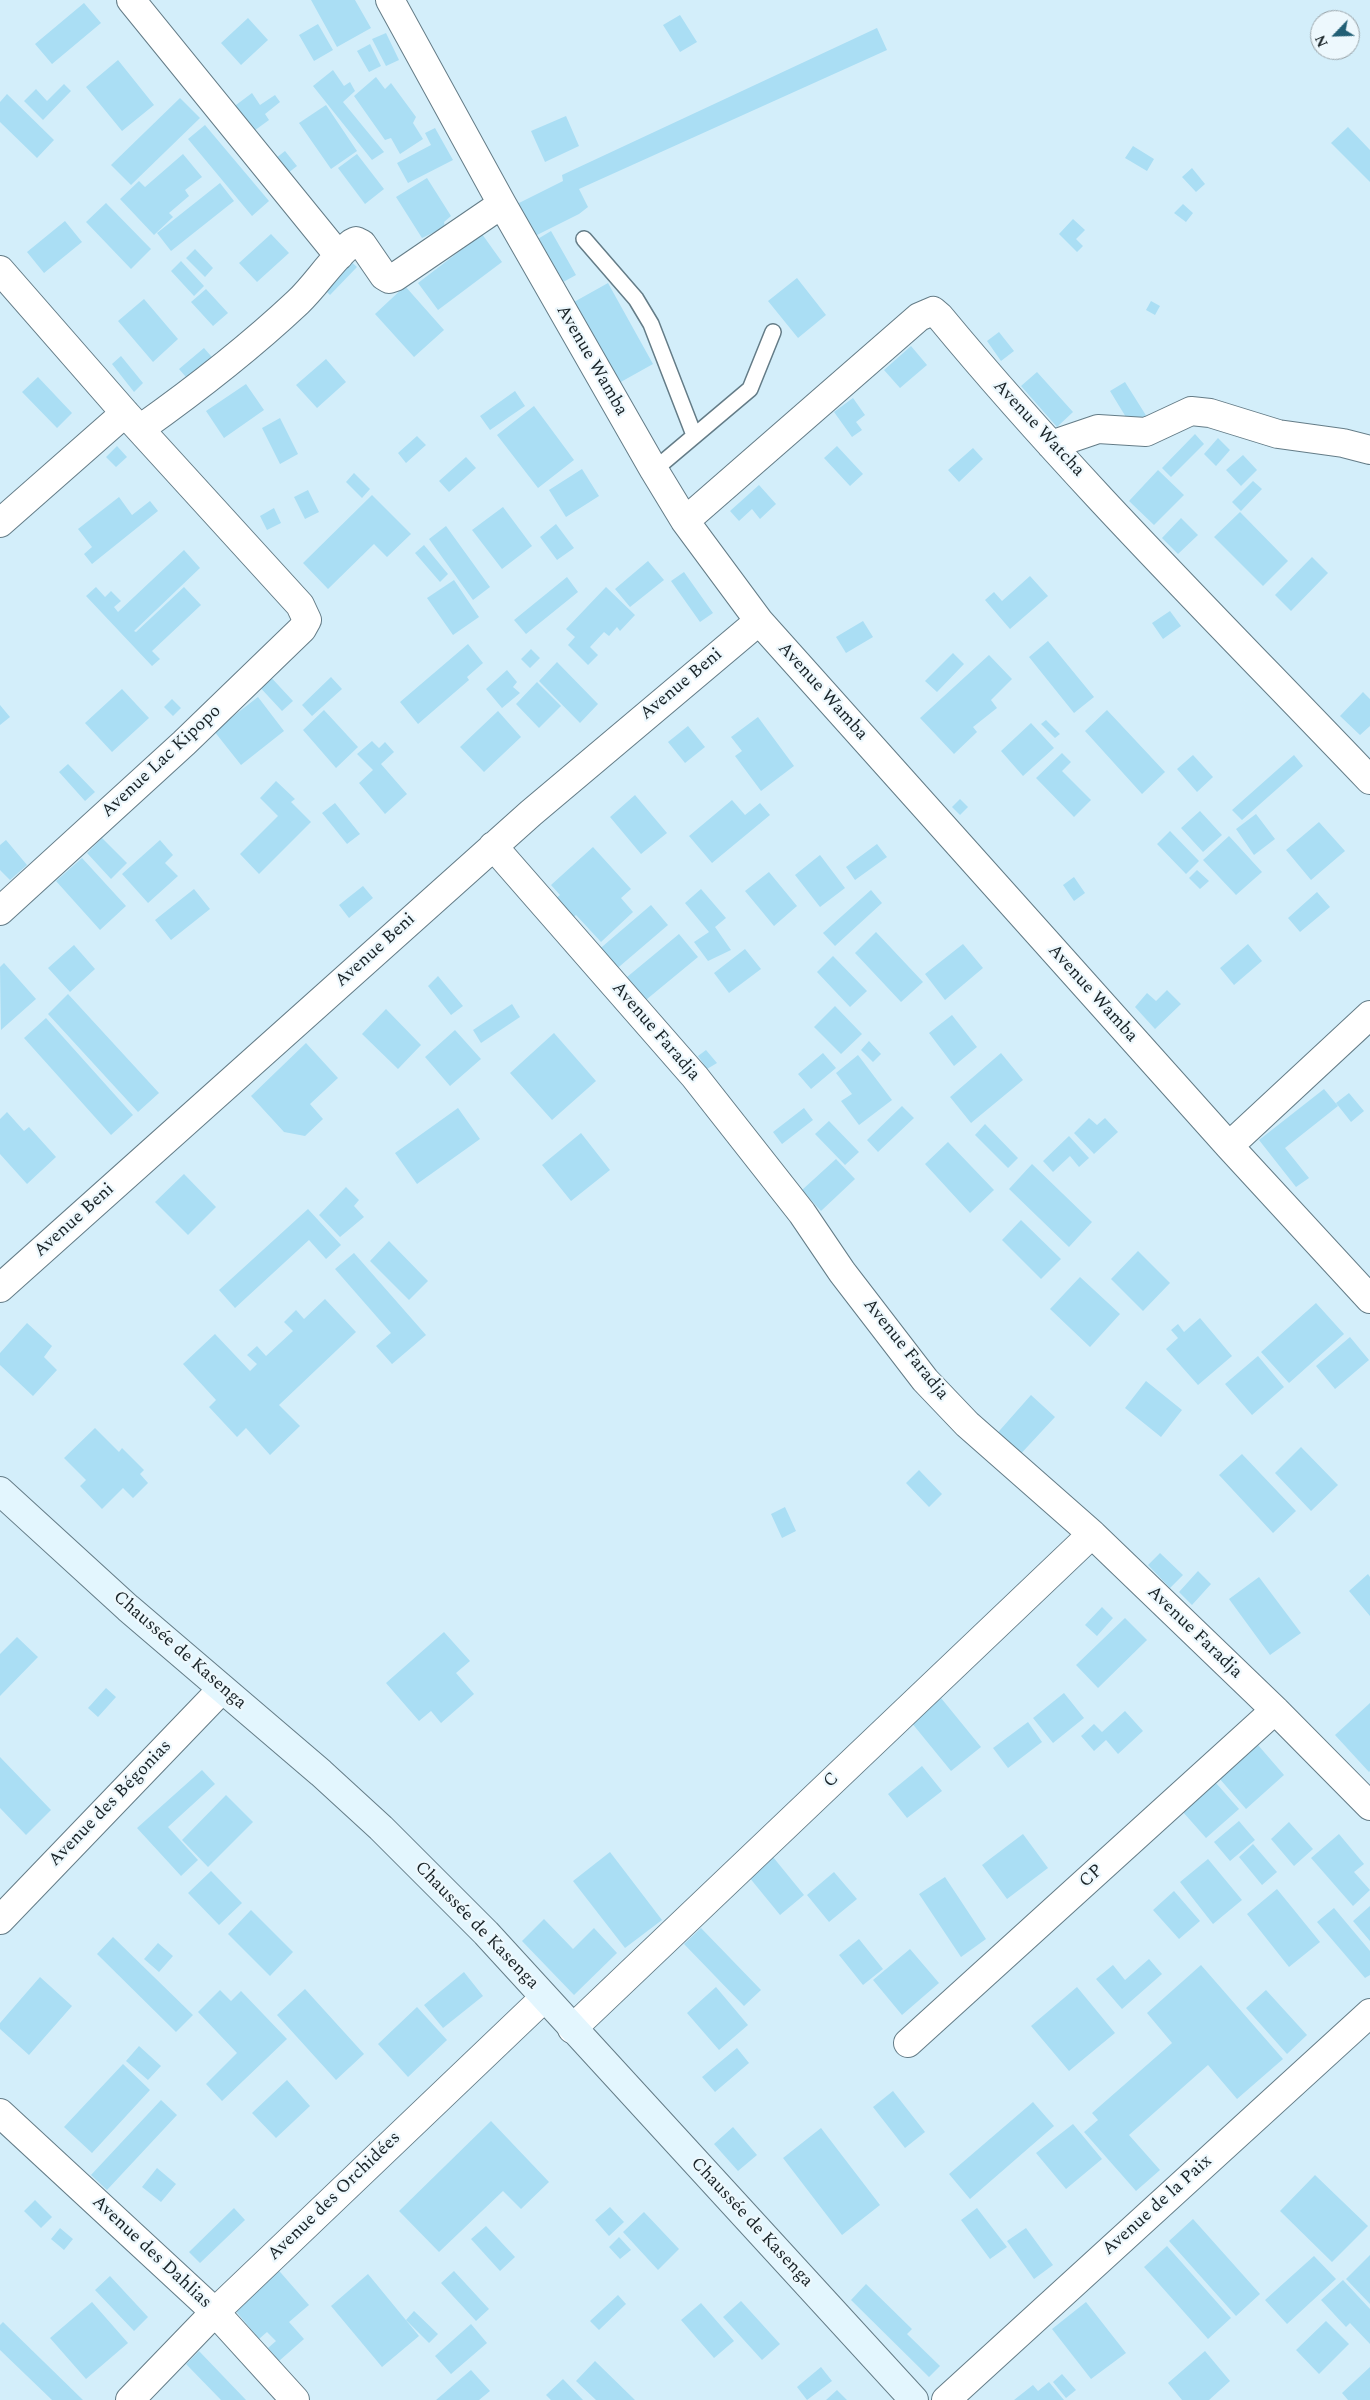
<!DOCTYPE html>
<html>
<head>
<meta charset="utf-8">
<style>
  body { margin:0 }
  #map { position:relative; width:1370px; height:2400px; overflow:hidden; background:#d3eefa; font-family:Spectral,serif }
  canvas { display:block }
  .north { position:absolute; left:1310px; top:10px; width:50px; height:50px; box-sizing:border-box; background:#edf8fd; border:1px solid #98a2a7; border-radius:50%; rotate:246deg; font-size:14px; font-weight:700; line-height:20px; text-align:center; color:#182226 }
  .north::after { content:''; display:block; margin:auto; width:18px; height:22px; background:#215f75; clip-path:polygon(50% 0,100% 100%,50% 72%,0 100%) }
</style>
</head>
<body>
<div id="map">
<canvas width="1370" height="2400"></canvas>
<div class="north">N</div>
</div>
<script>
const c = document.querySelector('canvas').getContext('2d');
c.lineJoin = 'round';
function paint(path, color) { c.fillStyle = color; c.fill(path, 'evenodd'); }
function stroke(path, color, width, dash) { c.strokeStyle = color; c.lineWidth = width; c.lineCap = dash ? 'butt' : 'round'; c.setLineDash(dash || []); c.stroke(path); }
function write(font, color, halo, rows, align = 'center') {
  c.font = font + ' Spectral,serif'; c.lineWidth = 4.5; c.setLineDash([]); c.textBaseline = 'middle'; c.strokeStyle = halo; c.fillStyle = color; for (const [text, x, y, turn = 0] of rows) {
    c.save(); c.translate(x, y); c.rotate((+turn || 0) * Math.PI / 180); c.textAlign = isNaN(turn) ? turn : align; if (halo) c.strokeText(text, 0, 0); c.fillText(text, 0, 0); c.restore();
  }
}
const building = new Path2D(`
  M311 0H355L371 28 337 47Z
  M84 3 101 23 52 64 35 44Z
  M680 15 697 42 680 52 663 25Z
  M248 18 268 40 241 65 221 43Z
  M318 24 333 50 314 61 299 35Z
  M877 28 887 50 579 189 588 207 579 214 529 239 513 206 563 181 562 175Z
  M386 33 399 60 386 66 372 39Z
  M370 44 381 66 369 72 357 51Z
  M118 60 154 105 122 131 86 87Z
  M333 70 344 86 350 82 355 91 343 102 384 152 372 160 313 86Z
  M376 77 385 89 391 83 416 117 413 123 423 139 400 154 391 138 385 140 354 96Z
  M64 84 71 91 43 120 24 101 36 89 47 101Z
  M252 93 260 105 275 95 280 102 265 114 269 120 247 136 228 111Z
  M7 94 54 140 37 158 0 122V102Z
  M180 98 200 118 131 185 111 165Z
  M326 105 357 151 331 169 299 123Z
  M566 116 579 146 545 162 531 131Z
  M205 125 269 201 252 216 188 139Z
  M1348 127 1370 150V182L1331 143Z
  M435 128 453 160 408 183 397 163 431 145 425 133Z
  M1133 146 1154 159 1147 171 1125 158Z
  M285 151 297 166 283 177 271 162Z
  M183 154 202 177 185 190 189 196 169 213 173 217 154 235 120 199 139 181 145 187Z
  M357 154 384 189 365 204 338 168Z
  M1192 168 1205 184 1196 192 1182 177Z
  M427 178 451 216 444 222 445 227 422 238 396 197Z
  M220 183 234 201 171 251 157 233Z
  M106 203 151 249 131 269 86 222Z
  M1183 204 1193 213 1186 222 1174 213Z
  M1073 219 1085 230 1076 239 1083 246 1077 252 1059 234Z
  M65 221 82 242 44 273 27 252Z
  M551 231 576 275 556 286 531 243Z
  M271 234 289 253 257 282 239 263Z
  M482 234 502 262 438 310 418 283Z
  M195 249 213 268 205 277 186 258Z
  M344 255 357 267 330 295 325 290Z
  M181 261 204 286 194 296 171 271Z
  M797 278 826 315 798 338 768 301Z
  M608 283 653 364 619 383 574 302Z
  M405 286 444 330 414 357 375 314Z
  M206 289 228 313 213 326 191 302Z
  M144 299 178 339 153 362 118 321Z
  M1151 301 1160 306 1155 315 1146 310Z
  M999 332 1014 351 1001 361 987 341Z
  M911 346 927 365 900 388 884 370Z
  M204 348 217 363 192 384 179 369Z
  M121 356 143 383 134 392 112 364Z
  M326 359 346 382 317 408 296 385Z
  M1037 372 1073 412 1057 427 1021 386Z
  M38 377 72 413 57 428 22 392Z
  M1125 382 1147 417 1132 427 1110 391Z
  M246 384 264 410 224 438 206 411Z
  M515 391 525 406 490 430 480 416Z
  M853 398 865 415 856 422 862 430 852 437 834 412Z
  M534 406 574 460 538 488 497 435Z
  M280 418 298 454 280 464 262 428Z
  M1195 434 1204 444 1171 477 1162 468Z
  M417 436 426 445 406 463 398 453Z
  M1218 438 1230 450 1216 466 1204 454Z
  M117 446 127 457 116 467 106 457Z
  M837 446 863 474 850 486 824 458Z
  M973 448 983 459 959 482 948 470Z
  M1243 455 1257 470 1241 486 1226 470Z
  M466 457 476 468 449 492 439 481Z
  M582 469 599 496 566 517 549 490Z
  M1158 470 1184 495 1154 525 1129 501Z
  M354 473 370 489 362 498 346 482Z
  M1253 481 1262 489 1241 511 1232 502Z
  M759 485 776 504 760 519 752 509 739 521 730 511Z
  M308 490 319 512 305 519 294 497Z
  M372 495 411 534 387 557 374 544 328 589 303 563Z
  M119 497 132 515 150 501 158 511 92 564 84 554 92 547 78 529Z
  M503 507 532 546 502 569 472 530Z
  M274 508 281 523 267 530 260 516Z
  M1240 512 1288 561 1263 586 1214 537Z
  M1181 518 1198 535 1178 554 1162 538Z
  M556 524 574 548 557 560 540 537Z
  M446 526 490 587 473 600 429 539Z
  M424 545 448 574 440 582 415 553Z
  M184 550 200 568 134 631 136 632 184 587 201 605 152 651 160 659 152 666 86 596 96 587 105 597 111 591 121 601 114 607 118 612Z
  M1312 557 1328 573 1291 611 1275 595Z
  M648 561 664 580 630 607 615 589Z
  M684 572 713 613 700 622 671 581Z
  M1030 576 1048 596 1010 629 985 600 994 592 1002 601Z
  M567 577 578 592 526 634 514 620Z
  M454 580 479 617 453 635 427 598Z
  M606 587 635 615 620 631 617 627 609 636 604 632 590 647 598 655 588 665 568 645 575 637 566 629Z
  M1170 611 1181 626 1163 639 1152 623Z
  M863 621 873 637 846 653 836 637Z
  M1048 641 1094 697 1074 713 1029 657Z
  M468 644 483 663 467 677 469 680 418 724 400 702Z
  M531 649 540 658 530 668 521 659Z
  M953 653 964 664 937 692 925 681Z
  M989 655 1012 679 991 700 997 708 973 727 977 732 954 754 920 718Z
  M557 662 598 704 580 723 539 681Z
  M507 670 517 682 513 687 520 693 502 708 486 689Z
  M266 672 293 701 282 711 255 682Z
  M331 677 342 689 312 716 302 705Z
  M537 682 561 706 539 728 516 704Z
  M122 689 149 718 112 752 85 723Z
  M1363 692 1370 699V726L1360 735 1340 716Z
  M258 697 284 731 241 765 214 731Z
  M172 699 181 708 173 716 164 707Z
  M0 705 10 717 0 725Z
  M324 710 358 747 336 768 303 730Z
  M1107 710 1165 772 1142 794 1085 731Z
  M498 711 521 737 484 772 460 747Z
  M758 717 794 766 761 791 735 756 742 751 731 737Z
  M1046 720 1060 734 1055 738 1041 724Z
  M1031 723 1054 748 1023 776 1001 751Z
  M688 726 705 747 685 763 668 742Z
  M372 741 379 748 385 742 394 752 381 764 407 794 385 814 359 783 373 770 357 754Z
  M1062 753 1071 762 1062 771 1091 800 1074 817 1036 778Z
  M1193 755 1213 777 1197 792 1177 769Z
  M1294 755 1303 766 1242 820 1232 810Z
  M68 764 95 792 85 801 59 772Z
  M276 781 295 799 291 802 311 822 259 874 240 854 278 816 260 798Z
  M635 795 667 833 641 854 610 817Z
  M960 799 968 807 960 815 952 807Z
  M732 800 745 815 760 803 770 815 712 863 689 836Z
  M335 803 360 834 347 844 322 813Z
  M1200 811 1222 835 1203 852 1181 828Z
  M1256 814 1275 839 1254 855 1236 829Z
  M1319 822 1345 851 1311 880 1286 850Z
  M1170 831 1199 861 1186 874 1157 844Z
  M1229 836 1262 872 1236 895 1203 860Z
  M102 838 127 863 111 879 87 853Z
  M6 840 27 865 10 880 0 870V845Z
  M160 840 173 855 165 863 178 876 148 903 122 874Z
  M877 844 887 857 855 880 846 867Z
  M593 847 631 889 621 898 633 912 601 942 576 915 571 919 554 900 560 895 551 885Z
  M820 855 845 888 820 907 795 875Z
  M82 858 126 906 100 930 56 881Z
  M1197 870 1209 881 1200 889 1189 878Z
  M769 872 797 906 774 926 745 891Z
  M1074 877 1085 893 1074 901 1063 885Z
  M363 886 373 898 349 918 339 905Z
  M194 889 210 909 171 940 155 920Z
  M701 889 726 918 715 927 731 950 708 961 694 942 709 932 685 903Z
  M871 890 882 903 835 946 823 933Z
  M1317 892 1330 907 1300 932 1288 918Z
  M651 905 668 925 613 972 596 952Z
  M876 932 923 982 901 1002 855 953Z
  M679 934 698 957 641 1004 621 982Z
  M963 944 983 968 945 1000 925 974Z
  M1248 944 1262 961 1234 985 1220 968Z
  M74 945 95 969 70 992 48 968Z
  M745 949 761 969 729 993 714 973Z
  M833 956 867 991 850 1007 817 972Z
  M4 963 36 999 1 1030 0 967Z
  M438 976 463 1006 451 1015 428 986Z
  M1167 990 1181 1004 1155 1029 1135 1007 1147 993 1156 1001Z
  M68 994 159 1093 138 1112 48 1014Z
  M512 1004 520 1017 481 1043 473 1030Z
  M835 1006 862 1034 841 1054 814 1027Z
  M386 1009 421 1045 398 1069 362 1034Z
  M952 1015 977 1047 954 1066 929 1033Z
  M46 1018 133 1115 111 1135 24 1038Z
  M455 1030 481 1059 450 1086 425 1057Z
  M554 1033 596 1081 552 1120 510 1073Z
  M869 1041 881 1054 873 1062 861 1050Z
  M306 1043 338 1078 310 1104 323 1119 305 1136 284 1132 251 1096Z
  M706 1050 717 1063 707 1069 698 1056Z
  M823 1053 836 1068 811 1089 798 1074Z
  M1001 1053 1023 1080 971 1123 950 1097Z
  M858 1055 892 1100 859 1125 841 1101 852 1094 836 1073Z
  M1324 1089 1338 1106 1285 1148 1309 1178 1296 1187 1259 1140Z
  M1349 1093 1364 1111 1351 1122 1336 1103Z
  M902 1106 914 1118 878 1152 867 1140Z
  M458 1108 480 1139 417 1184 395 1153Z
  M804 1108 813 1120 782 1144 773 1132Z
  M7 1112 24 1131 29 1127 56 1157 27 1184 0 1154V1119Z
  M1089 1118 1097 1125 1105 1118 1118 1132 1094 1154 1074 1133Z
  M829 1121 859 1152 845 1165 815 1134Z
  M985 1124 1018 1158 1008 1168 975 1135Z
  M581 1133 610 1170 571 1201 542 1165Z
  M1069 1136 1089 1158 1079 1167 1070 1156 1053 1172 1043 1161Z
  M948 1142 994 1190 970 1213 925 1164Z
  M836 1159 855 1179 821 1211 802 1190Z
  M1032 1164 1092 1222 1069 1247 1009 1189Z
  M184 1174 216 1207 188 1235 155 1202Z
  M346 1187 359 1200 354 1206 364 1217 340 1237 319 1215Z
  M308 1209 341 1245 326 1259 309 1240 235 1308 219 1290Z
  M1021 1220 1061 1259 1041 1279 1002 1240Z
  M389 1241 428 1281 409 1300 370 1261Z
  M1138 1251 1170 1283 1143 1311 1111 1279Z
  M354 1253 426 1335 392 1364 376 1346 391 1333 335 1269Z
  M1080 1277 1120 1314 1090 1347 1050 1309Z
  M325 1299 356 1332 279 1405 300 1426 270 1455 246 1428 237 1437 209 1407 216 1400 183 1364 215 1334 250 1371 257 1364 247 1355 257 1346 266 1356 293 1331 284 1322 296 1310 304 1319Z
  M1316 1303 1344 1334 1289 1383 1261 1352Z
  M1200 1318 1232 1356 1198 1385 1166 1349 1178 1338 1171 1330 1178 1324 1184 1332Z
  M27 1323 52 1346 44 1357 57 1370 33 1396 0 1365V1353Z
  M1350 1337 1369 1360 1335 1389 1316 1366Z
  M1258 1356 1284 1387 1252 1415 1225 1384Z
  M1146 1381 1182 1410 1161 1437 1125 1408Z
  M1031 1395 1055 1417 1016 1459 993 1438Z
  M95 1428 119 1452 122 1448 144 1470 140 1474 148 1483 133 1498 123 1488 102 1509 80 1486 86 1480 64 1458Z
  M1301 1447 1338 1485 1311 1511 1275 1473Z
  M1242 1454 1296 1511 1273 1533 1219 1475Z
  M919 1470 942 1494 929 1507 906 1483Z
  M785 1507 796 1531 782 1538 771 1514Z
  M1160 1553 1183 1575 1170 1588 1148 1565Z
  M1198 1571 1211 1584 1192 1605 1179 1592Z
  M1368 1574 1370 1577V1616L1349 1591Z
  M1259 1577 1301 1633 1270 1655 1229 1599Z
  M1102 1607 1113 1618 1097 1636 1085 1625Z
  M1125 1618 1147 1640 1098 1688 1076 1665Z
  M444 1632 470 1661 456 1673 474 1694 441 1723 431 1711 419 1721 386 1683Z
  M17 1637 38 1657 0 1696V1654Z
  M106 1688 116 1697 98 1717 88 1708Z
  M1064 1693 1084 1718 1053 1743 1033 1718Z
  M941 1698 981 1747 951 1771 911 1722Z
  M1370 1703V1771L1369 1772 1335 1735Z
  M1125 1711 1143 1731 1118 1754 1106 1740 1094 1751 1081 1736 1094 1724 1102 1732Z
  M1028 1722 1042 1742 1008 1768 993 1748Z
  M1258 1745 1284 1775 1246 1809 1219 1778Z
  M0 1757 51 1810 26 1835 0 1808Z
  M922 1766 942 1791 907 1818 888 1794Z
  M202 1770 215 1784 168 1827 198 1860 181 1876 137 1828Z
  M1216 1783 1239 1809 1206 1838 1183 1812Z
  M226 1795 253 1822 208 1867 182 1840Z
  M1239 1821 1255 1840 1230 1861 1214 1842Z
  M1289 1822 1313 1849 1294 1866 1271 1839Z
  M1023 1834 1048 1868 1007 1899 982 1865Z
  M1339 1834 1364 1864 1354 1872 1370 1890 1353 1906 1311 1858Z
  M1253 1844 1277 1872 1262 1885 1239 1857Z
  M610 1852 662 1920 625 1948 573 1881Z
  M773 1857 804 1895 780 1915 749 1877Z
  M1208 1859 1242 1900 1213 1924 1180 1882Z
  M211 1871 242 1903 219 1925 188 1893Z
  M834 1872 857 1899 829 1922 807 1895Z
  M945 1877 986 1939 961 1957 919 1894Z
  M1277 1889 1320 1942 1289 1967 1247 1914Z
  M1174 1891 1200 1921 1179 1939 1153 1910Z
  M1370 1906V1941L1353 1921Z
  M1334 1908 1370 1951V1975L1365 1978 1317 1922Z
  M251 1910 293 1952 270 1976 228 1934Z
  M544 1919 573 1949 594 1928 617 1953 574 1995 522 1941Z
  M701 1928 761 1990 744 2006 684 1944Z
  M113 1937 193 2015 176 2032 97 1954Z
  M859 1939 883 1969 863 1985 839 1955Z
  M158 1943 173 1956 159 1972 144 1959Z
  M910 1949 939 1983 902 2015 873 1980Z
  M1149 1959 1162 1974 1122 2009 1096 1979 1113 1965 1125 1980Z
  M1201 1965 1283 2059 1237 2099 1208 2065 1129 2135 1160 2170 1136 2191 1084 2132 1098 2120 1092 2113 1172 2043 1147 2013Z
  M464 1972 483 1996 443 2028 424 2005Z
  M40 1977 72 2006 29 2055 0 2029V2023Z
  M716 1987 748 2025 719 2050 687 2013Z
  M1077 1987 1115 2033 1069 2071 1031 2026Z
  M305 1989 364 2054 336 2080 277 2015Z
  M220 1990 231 2001 241 1991 287 2039 222 2101 206 2084 237 2053 198 2012Z
  M1266 1990 1307 2035 1287 2054 1246 2008Z
  M417 2007 447 2040 408 2077 378 2044Z
  M139 2046 161 2066 148 2080 126 2061Z
  M737 2048 749 2063 715 2092 702 2077Z
  M123 2064 150 2090 92 2153 64 2127Z
  M287 2080 310 2106 276 2138 252 2113Z
  M893 2091 925 2132 905 2148 873 2107Z
  M161 2100 177 2115 107 2190 91 2175Z
  M1033 2102 1054 2126 970 2199 949 2174Z
  M491 2121 549 2182 521 2209 503 2191 439 2252 399 2211Z
  M1073 2124 1102 2159 1066 2189 1036 2153Z
  M733 2127 757 2155 738 2171 714 2144Z
  M821 2128 880 2205 842 2235 783 2158Z
  M157 2168 176 2184 161 2202 142 2187Z
  M1315 2175 1368 2226 1332 2262 1280 2211Z
  M35 2200 52 2217 41 2228 24 2211Z
  M610 2207 624 2222 609 2236 595 2220Z
  M234 2208 245 2220 200 2263 189 2252Z
  M977 2208 1007 2247 990 2259 961 2220Z
  M644 2212 679 2249 658 2270 623 2232Z
  M1193 2219 1260 2294 1236 2316 1169 2241Z
  M486 2226 515 2257 500 2271 471 2239Z
  M60 2228 73 2239 64 2250 51 2239Z
  M1026 2228 1053 2265 1034 2279 1007 2241Z
  M619 2237 631 2250 620 2259 609 2247Z
  M1167 2246 1231 2318 1208 2339 1144 2267Z
  M1370 2255V2304L1346 2279Z
  M1314 2256 1336 2279 1287 2324 1265 2300Z
  M274 2265 309 2305 289 2322 304 2339 279 2361 268 2348 276 2341 267 2332 259 2339 230 2304Z
  M454 2271 489 2309 476 2321 441 2283Z
  M368 2274 419 2336 382 2367 331 2306Z
  M110 2276 148 2317 134 2331 95 2290Z
  M1343 2280 1370 2309V2344L1350 2323 1346 2327 1321 2300Z
  M866 2284 912 2329 907 2334 940 2366 929 2377 851 2300Z
  M618 2295 626 2304 599 2330 590 2321Z
  M741 2301 780 2344 762 2360 723 2317Z
  M92 2302 128 2343 86 2379 50 2338Z
  M1086 2302 1126 2353 1091 2379 1052 2329Z
  M701 2303 734 2341 714 2358 681 2320Z
  M414 2311 438 2334 429 2343 406 2320Z
  M1326 2321 1349 2344 1319 2374 1296 2350Z
  M3 2322 83 2400H52L0 2350V2325Z
  M471 2324 487 2343 451 2374 435 2356Z
  M199 2351 246 2400H221L186 2364Z
  M1205 2351 1230 2381 1209 2400H1182L1168 2383Z
  M595 2361 635 2400H596L576 2381Z
  M821 2367 832 2381 807 2400 797 2387Z
  M1370 2367V2400H1348L1342 2393Z
  M471 2370 490 2391 479 2400H436Z
  M1062 2374 1076 2390 1066 2398 1053 2382Z
  M563 2379 583 2400H551L546 2395Z
  M1049 2382 1064 2400H1014L1033 2385 1038 2391Z
  M837 2390 847 2400H826Z`);
const service = new Path2D(`
  M584 239 636 299 651 324 694 435
  M654 470 750 389 773 332`);
const minor = new Path2D(`
  M131 0 339 256
  M390 0 502 204 654 470 685 521 759 621 1229 1146 1370 1299
  M0 270 125 413 300 605 307 620 302 629 184 743 0 911
  M140 429C195 390 248 349 298 302 317 284 331 260 352 243L356 241 362 244 384 276 389 279 395 277 502 204
  M1051 445 1098 429 1146 432 1191 411 1210 413 1278 434 1343 443 1370 450
  M685 521 919 317 933 311 940 317C1074 479 1225 628 1370 780
  M0 523 125 413
  M493 846 695 1077 802 1213 842 1272 925 1380 967 1424 1092 1534 1275 1710 1370 1806
  M1229 1146 1370 1015
  M0 1288 531 813 759 621
  M0 1920 222 1689
  M572 2029 1092 1534
  M908 2043 1275 1710
  M0 2113 215 2312 295 2400
  M130 2400 215 2312 544 1998
  M946 2400 1370 2013`);
const secondary = new Path2D(`
  M0 1491 128 1608 321 1773 381 1828 486 1933 914 2400`);
const streetNames = [
  ["Avenue Wamba",591,361,60],
  ["Avenue Watcha",1038,429,47],
  ["Avenue Beni",682,685,-40],
  ["Avenue Wamba",822,692,48],
  ["Avenue Lac Kipopo",162,762,-43],
  ["Avenue Beni",376,951,-42],
  ["Avenue Wamba",1092,994,48],
  ["Avenue Faradja",655,1032,49],
  ["Avenue Beni",75,1221,-42],
  ["Avenue Faradja",905,1350,51],
  ["Avenue Faradja",1194,1633,44],
  ["Chaussée de Kasenga",179,1651,41],
  ["C",832,1781,-44],
  ["Avenue des Bégonias",111,1804,-46],
  ["CP",1092,1877,-42],
  ["Chaussée de Kasenga",476,1926,46],
  ["Avenue des Orchidées",335,2197,-44],
  ["Avenue de la Paix",1158,2206,-42],
  ["Chaussée de Kasenga",751,2223,47],
  ["Avenue des Dahlias",151,2253,43]
];
paint(building, '#aadef4');
stroke(service, '#647c87', 18);
stroke(minor, '#647c87', 30);
stroke(secondary, '#647c87', 30);
stroke(service, '#fff', 15);
stroke(minor, '#fff', 28);
stroke(secondary, '#e3f6fe', 28);
write('18px', '#182226', '#edf8fd', streetNames);
</script>
</body>
</html>
